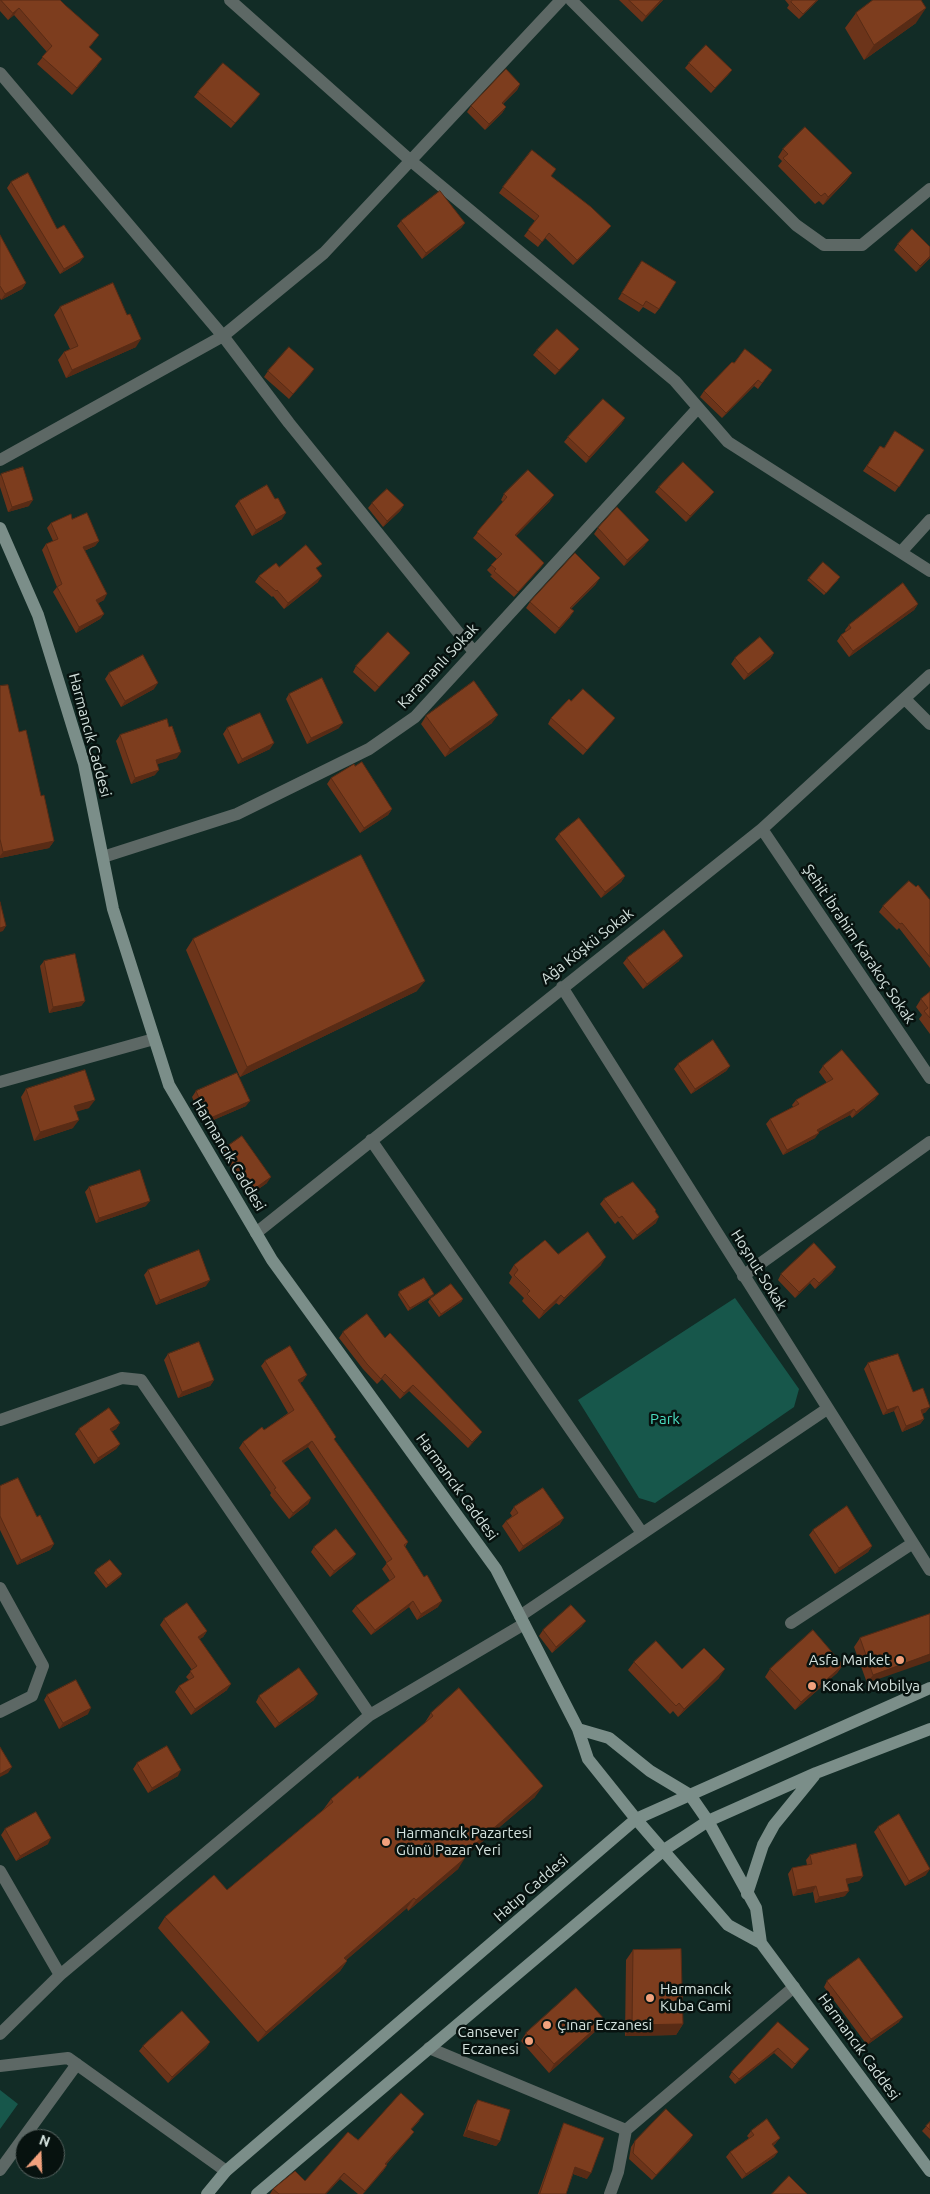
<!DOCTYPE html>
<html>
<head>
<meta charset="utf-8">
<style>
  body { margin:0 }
  #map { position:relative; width:930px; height:2194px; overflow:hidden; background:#122c26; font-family:Ubuntu,sans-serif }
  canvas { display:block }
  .north { position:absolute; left:15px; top:2129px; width:50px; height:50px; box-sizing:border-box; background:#07120f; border:1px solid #596562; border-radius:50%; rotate:20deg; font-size:14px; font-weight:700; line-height:20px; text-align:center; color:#d4e2de }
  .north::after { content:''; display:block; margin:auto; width:18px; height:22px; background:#f1a17d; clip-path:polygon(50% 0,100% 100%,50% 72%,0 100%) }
</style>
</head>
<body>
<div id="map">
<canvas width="930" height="2194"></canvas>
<div class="north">N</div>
</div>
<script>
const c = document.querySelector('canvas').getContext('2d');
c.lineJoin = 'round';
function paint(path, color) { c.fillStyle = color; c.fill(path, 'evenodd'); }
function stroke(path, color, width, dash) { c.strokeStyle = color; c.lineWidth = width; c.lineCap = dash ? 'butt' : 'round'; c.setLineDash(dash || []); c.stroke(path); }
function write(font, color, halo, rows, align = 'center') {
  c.font = font + ' Ubuntu,sans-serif'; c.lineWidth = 5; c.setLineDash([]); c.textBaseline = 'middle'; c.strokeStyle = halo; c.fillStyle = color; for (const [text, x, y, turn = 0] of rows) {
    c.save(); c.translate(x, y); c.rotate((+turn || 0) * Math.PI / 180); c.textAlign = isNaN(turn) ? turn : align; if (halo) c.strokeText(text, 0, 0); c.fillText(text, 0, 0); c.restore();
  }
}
const green = new Path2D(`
  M735 1298 799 1389 794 1407 655 1503 639 1498 578 1400Z
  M0 2090 18 2104 0 2129Z`);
const street = new Path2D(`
  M230 0 411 161 675 381 728 442 930 571
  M571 0 796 225 824 245H862L930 189
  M0 73 223 336 289 423 474 652
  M0 460 223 336 324 253 561 0
  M901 552 930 520
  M905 699 930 724
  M762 829 930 1078
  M103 857 237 814 369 749 415 717 698 408
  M562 987 930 1570
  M0 1082 154 1039
  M371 1140 642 1533
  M256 1233 762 829 930 675
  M743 1276 930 1142
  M0 1420 122 1378 141 1380 370 1715
  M0 1588 43 1666 32 1696 0 1712
  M520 1616 827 1409
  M791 1623 913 1543
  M0 1871 60 1975
  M0 2034 60 1975 370 1715 524 1624
  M429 2048 626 2130 794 1987
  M0 2066 68 2058 226 2171
  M0 2170 77 2064
  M610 2194 618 2172 626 2130`);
const secondary = new Path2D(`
  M0 528 38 615 84 764 113 909 169 1085 272 1260 496 1569 578 1729 588 1759 636 1819 728 1925 761 1943 930 2171
  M578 1729 609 1738 650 1771 690 1795 708 1821 756 1908 761 1943
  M747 1894 763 1845 774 1825 814 1776
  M207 2194 226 2171 636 1819 930 1688
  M257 2194 664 1850 708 1821 816 1773 930 1729`);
const wall = new Path2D(`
  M0 0H60L65 5 99 35 89 48 97 66 72 95 37 64 47 52 14 15 8 20 0 11Z
  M619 0H663L642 22Z
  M785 0H818L799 19 787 8 789 5Z
  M856 13 916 23 864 60 845 28Z
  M689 63 732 70 728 75 711 93 685 68Z
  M520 84 517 90 503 104 506 107 502 113 485 130 467 112 471 106Z
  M198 92 260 94 231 128 194 97Z
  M783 149 852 173 846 181 823 205 819 201 815 204 778 166 782 161 778 157Z
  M551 176 607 231 573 265 545 238 538 247 524 236 535 221 499 193 503 187Z
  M11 182 57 229 80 262 60 274 7 188Z
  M401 221 465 223 461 228 422 259 397 226Z
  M0 235 26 283 22 289 1 300 0 298Z
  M898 244 930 258 916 272 894 250Z
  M638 267 659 309 655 314 643 307 639 312 618 299Z
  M60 307 127 315 136 347 66 378 58 360 64 352 70 349 54 315Z
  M537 350 575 354 555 375 533 355Z
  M734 363 768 375 758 389 754 386 722 418 700 397 704 391Z
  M314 369 289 399 264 377 268 371Z
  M625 418 621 424 586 463 564 442 568 437Z
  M880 446 883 448 924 450 895 492 863 471Z
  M1 474 29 506 8 512 0 487V476Z
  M659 487 710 497 686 522 655 492Z
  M504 494 550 501 516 536 544 563 540 568 514 597 490 576 492 575 487 570 497 559 473 538 503 502 501 500Z
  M239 501 282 519 252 536 235 506Z
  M372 503 404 505 400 511 383 527 368 508Z
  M72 519 99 541 95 546 84 551 104 600 98 603 104 614 100 619 76 633 53 592 57 587 42 550 46 544 53 541 47 528 51 523Z
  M598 528 645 545 624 566 594 534Z
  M279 567 317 570 318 582 284 609 273 596 272 597 255 582 259 576Z
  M809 578 838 580 824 595 807 580Z
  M596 584 571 609 570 617 555 634 526 608 530 602Z
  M918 604 914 610 849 657 837 641 841 635 846 632 845 630 849 625Z
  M774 653 770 659 744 680 731 664 735 658Z
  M406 658 375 692 353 672 356 666Z
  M109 673 154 689 121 707 105 679Z
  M0 686 19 732 41 796 54 841 49 848 0 858Z
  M289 694 339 728 307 744 286 699Z
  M571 701 615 718 611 723 583 755 548 724 551 718Z
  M426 716 492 723 445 757 421 724Z
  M169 727 177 758 157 764 155 775 131 784 116 741 120 735Z
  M227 728 270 749 238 764 223 734Z
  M331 778 392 809 388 815 360 833 327 784Z
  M559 834 625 876 621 882 601 898 555 839Z
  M916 887 930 900V968L899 928 897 930 879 912 883 906Z
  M193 939 417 991 240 1077 186 950Z
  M627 958 679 961 643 989 623 963Z
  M44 961 85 1001 81 1006 49 1013 40 966Z
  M930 992V1034L919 1019 922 1015 916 1007 921 999Z
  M678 1064 730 1066 726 1071 691 1094 674 1069Z
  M823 1066 875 1099 852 1118 850 1115 818 1132 815 1138 783 1155 766 1124 770 1119 793 1107 792 1105 796 1100 827 1083 819 1072Z
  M26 1089 89 1108 76 1111 73 1128 34 1141 21 1097Z
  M196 1091 246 1106 204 1124 192 1097Z
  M225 1148 267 1183 250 1195 221 1154Z
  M89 1187 146 1206 96 1223 85 1192Z
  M604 1199 655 1212 656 1223 633 1240 618 1221 615 1224 600 1204Z
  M558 1254 601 1265 559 1305 556 1303 539 1319 522 1301 524 1298 509 1283 512 1277 509 1273 514 1265Z
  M836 1267 832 1273 815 1289 810 1283 795 1298 778 1280 781 1274Z
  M148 1270 206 1286 156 1305 144 1275Z
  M399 1292 432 1296 408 1311 398 1295Z
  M430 1299H463L461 1302 439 1317 428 1302Z
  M343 1332 385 1338 482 1432 478 1437 468 1448 409 1391 400 1399 382 1379 377 1384 363 1369 339 1338Z
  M168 1354 214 1380 210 1386 178 1398 164 1360Z
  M265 1361 303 1381 300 1383 334 1440 408 1542 405 1547 438 1607 417 1620 409 1607 371 1635 352 1611 356 1606 390 1581 382 1569 387 1563 308 1447 283 1463 311 1498 308 1504 289 1519 270 1495 271 1493 239 1448 243 1442 264 1430 288 1413 261 1366Z
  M868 1363 913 1392 926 1412 922 1414 924 1419 920 1424 902 1432 894 1411 883 1415 864 1369Z
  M120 1423 116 1429 111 1432 120 1444 116 1449 94 1464 75 1434 79 1429Z
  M0 1486 37 1517 54 1544 50 1550 17 1565 0 1530Z
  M514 1507 560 1524 519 1552 502 1526 506 1521 512 1516 510 1513Z
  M813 1530 872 1546 868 1552 835 1574 809 1535Z
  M314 1547 356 1554 352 1559 330 1577 311 1552Z
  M96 1570 122 1574 120 1577 106 1588 94 1573Z
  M930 1614 867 1683 854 1647 860 1638Z
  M164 1619 207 1631 203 1637 199 1639 227 1690 191 1715 175 1692 179 1686 189 1680 186 1677 192 1670 160 1625Z
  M582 1626 552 1653 539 1636 543 1630Z
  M634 1662 682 1669 719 1678 678 1717 673 1711 670 1714 628 1670Z
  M843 1665 837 1673 795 1710 765 1677 770 1669Z
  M47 1695 88 1714 59 1729 44 1700Z
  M259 1696 314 1700 275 1728 256 1702Z
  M431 1713 535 1797 464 1857 458 1869 408 1911 407 1908 346 1960 347 1961 340 1971 258 2042 158 1928 165 1917 227 1890 323 1810 331 1799 359 1779 424 1724Z
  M137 1763 178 1776 148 1793 133 1769Z
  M878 1827 926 1875 905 1886 874 1832Z
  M5 1829 48 1844 16 1861 1 1835Z
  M810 1855 863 1876 859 1881 847 1884 845 1896 815 1903 813 1892 793 1896 788 1874 792 1868 807 1865 806 1860Z
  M633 1950 683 2024 676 2035 625 2036 626 1960Z
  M827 1981 899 2022 867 2045 824 1987Z
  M778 2022 809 2049 792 2069 774 2053 735 2084 729 2077 732 2072Z
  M599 2028 549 2073 521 2041 526 2033Z
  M210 2042 206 2048 168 2083 139 2051 143 2046Z
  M478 2100 500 2141 496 2146 463 2136 474 2105Z
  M420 2120 411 2130 410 2137 386 2165H387L383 2171 363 2194H358L340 2179 326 2194H270L273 2189 305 2181 358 2140Z
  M930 2122V2139L922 2131Z
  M564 2123 587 2179 573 2174 566 2194H538L561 2129Z
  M751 2131 776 2143 773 2146 778 2152 774 2157 742 2179 726 2157 730 2152 749 2138 747 2136Z
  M690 2140 652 2180 629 2159 631 2147 635 2141Z`);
const shadedWall = new Path2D(`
  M661 0H663L642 22 646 16Z
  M817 0H818L799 19 803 14Z
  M19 8 14 15 8 20 13 13Z
  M926 8 916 23 864 60 874 45Z
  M102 59 97 66 72 95 77 88Z
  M520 84 517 90 498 108 502 103Z
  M260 94 256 100 231 128 235 123Z
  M506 107 502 113 485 130 489 124Z
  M852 173 846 181 823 205 828 197Z
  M465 223 461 228 422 259 426 253Z
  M611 226 607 231 573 265 577 260Z
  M930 256V258L916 272 920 266Z
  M84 257 80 262 60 274 64 269Z
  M26 283 22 289 1 300 5 294Z
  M141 339 136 347 66 378 72 370Z
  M579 349 575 354 555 375 559 370Z
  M314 369 310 375 289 399 293 394Z
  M758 380 754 386 722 418 726 413Z
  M625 418 621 424 586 463 589 457Z
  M714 492 710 497 686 522 690 516Z
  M554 495 550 501 511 541 515 535Z
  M33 500 29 506 8 512 12 507Z
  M404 505 400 511 383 527 387 521Z
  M286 513 282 519 252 536 256 530Z
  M649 540 645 545 624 566 627 560Z
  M99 541 95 546 79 553 83 547Z
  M322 576 318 582 284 609 288 603Z
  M600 578 596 584 566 613 570 608Z
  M107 594 104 600 93 606 96 600Z
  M918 604 914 610 849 657 853 651Z
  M574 611 570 617 555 634 559 628Z
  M104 614 100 619 76 633 79 627Z
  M410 653 406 658 375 692 379 687Z
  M774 653 770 659 744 680 748 674Z
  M158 683 154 689 121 707 125 701Z
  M498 715 492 723 445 757 450 749Z
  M343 723 339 728 307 744 311 738Z
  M274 743 270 749 238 764 242 759Z
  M181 752 177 758 152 766 156 760Z
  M159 770 155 775 131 784 135 778Z
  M392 809 388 815 360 833 364 828Z
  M54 841 49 848 0 858V856L3 852Z
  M625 876 621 882 601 898 605 892Z
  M6 926 3 931 0 932V928Z
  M683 956 679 961 643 989 647 984Z
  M425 981 417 991 240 1077 247 1067Z
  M85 1001 81 1006 49 1013 53 1007Z
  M730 1066 726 1071 691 1094 695 1089Z
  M879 1094 875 1099 852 1118 856 1112Z
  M95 1100 89 1108 69 1114 74 1106Z
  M250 1101 246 1106 204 1124 208 1119Z
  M854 1109 850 1115 813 1135 817 1130Z
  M79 1120 73 1128 34 1141 40 1132Z
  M819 1133 815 1138 783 1155 787 1150Z
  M271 1177 267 1183 250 1195 254 1189Z
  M150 1201 146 1206 96 1223 99 1218Z
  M659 1217 656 1223 633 1240 637 1235Z
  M606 1257 601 1265 559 1305 564 1298Z
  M836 1267 832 1273 815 1289 819 1283Z
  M814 1278 810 1283 795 1298 799 1292Z
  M210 1280 206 1286 156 1305 160 1300Z
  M434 1294 432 1296 408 1311 410 1308Z
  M561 1295 556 1303 539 1319 544 1311Z
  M463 1299 461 1302 439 1317 441 1314Z
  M307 1375 303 1381 294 1386 298 1380Z
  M214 1380 210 1386 178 1398 182 1392Z
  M413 1385 409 1391 400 1399 404 1393Z
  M898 1406 894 1411 883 1415 887 1410Z
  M930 1407 926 1412 917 1416 921 1410Z
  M924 1419 920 1424 902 1432 906 1426Z
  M120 1423 116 1429 106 1435 110 1429Z
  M482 1432 478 1437 468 1448 472 1442Z
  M312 1441 308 1447 278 1467 282 1461Z
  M120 1444 116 1449 94 1464 98 1458Z
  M311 1498 308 1504 289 1519 293 1513Z
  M564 1518 560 1524 519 1552 523 1546Z
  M54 1544 50 1550 17 1565 21 1560Z
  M872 1546 868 1552 835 1574 839 1568Z
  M356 1554 352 1559 330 1577 334 1571Z
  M122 1574 120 1577 106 1588 108 1585Z
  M413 1601 409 1607 371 1635 375 1630Z
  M442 1601 438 1607 417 1620 421 1614Z
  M586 1621 582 1626 552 1653 556 1647Z
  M207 1631 203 1637 194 1643 198 1637Z
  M930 1654V1661L867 1683 873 1675Z
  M843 1665 837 1673 795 1710 801 1702Z
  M725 1669 719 1678 678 1717 684 1709Z
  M231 1684 227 1690 191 1715 195 1709Z
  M318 1694 314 1700 275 1728 279 1723Z
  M91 1708 88 1714 59 1729 63 1723Z
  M12 1767 8 1773 0 1777V1774Z
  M181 1770 178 1776 148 1793 152 1788Z
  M543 1786 535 1797 455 1865 462 1855Z
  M51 1838 48 1844 16 1861 20 1856Z
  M465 1858 458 1869 408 1911 416 1900Z
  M930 1869 926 1875 905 1886 909 1881Z
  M863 1876 859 1881 842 1885 846 1879Z
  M816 1886 813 1892 793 1896 797 1890Z
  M849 1891 845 1896 815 1903 819 1897Z
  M414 1898 407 1908 337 1968 344 1958Z
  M347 1961 340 1971 258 2042 266 2032Z
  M903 2017 899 2022 867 2045 871 2039Z
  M605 2020 599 2028 549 2073 554 2064Z
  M683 2024 676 2035 625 2036 632 2025Z
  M210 2042 206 2048 168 2083 172 2077Z
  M778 2048 774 2053 735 2084 739 2079Z
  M467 2130 500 2141 496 2146 463 2136Z
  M414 2132 410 2137 381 2170 385 2164Z
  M693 2135 690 2140 652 2180 656 2175Z
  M780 2138 776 2143 768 2150 772 2144Z
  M778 2152 774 2157 742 2179 746 2174Z
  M387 2165 383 2171 363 2194 365 2191Z
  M575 2167 591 2173 587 2179 571 2173Z
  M344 2173 340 2179 326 2194H325Z`);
const building = new Path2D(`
  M1 0H60L65 5 99 35 89 47 102 59 77 88 42 57 52 46 19 8 13 13Z
  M629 0H661L646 16Z
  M793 0H817L803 14 791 2Z
  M873 0H921L926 8 874 45 856 13Z
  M706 45 732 70 715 88 689 63Z
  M223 63 260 94 235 123 198 92Z
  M506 69 520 84 502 103 506 107 489 124 471 106Z
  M805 127 852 173 828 197 825 193 821 196 783 158 788 154 783 149Z
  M532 150 556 169 551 176 591 207 611 226 577 260 549 233 542 242 528 230 539 216 503 187Z
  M28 173 57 229 64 225 84 257 64 269 11 182Z
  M440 191 465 223 426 253 401 221Z
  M912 229 930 247V256L920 266 898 244Z
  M0 235 26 283 5 294 0 286Z
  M642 261 676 282 659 309 646 301 643 306 622 293Z
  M113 283 127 315 130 314 141 339 72 370 64 352 78 346 60 307Z
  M557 329 579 349 559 370 537 350Z
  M289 347 314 369 293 394 268 371Z
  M745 349 772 370 762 383 758 380 726 413 704 391 732 362 734 363Z
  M603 399 625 418 589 457 568 437Z
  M895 431 924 450 899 487 867 466 880 446 884 448Z
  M683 462 714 492 690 516 659 487Z
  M23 467 33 500 12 507 1 474Z
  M528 470 554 495 515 535 544 563 518 592 494 571 496 569 491 565 502 554 477 532 507 497 504 494Z
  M267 485 275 499 278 498 286 513 256 530 239 501Z
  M387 489 404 505 387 521 372 503Z
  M617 507 649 540 627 560 598 528Z
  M87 513 99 541 83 547 107 594 96 600 104 614 79 627 57 587 62 584 46 544 58 539 51 523 71 514 72 519Z
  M306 545 322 564 316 568 322 576 288 603 277 590 276 591 259 576 276 563 279 567Z
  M575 553 600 578 570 608 574 611 559 628 530 602Z
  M823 562 840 577 826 593 809 578Z
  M903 583 918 604 853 651 841 635 851 628 849 625Z
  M388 632 410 653 379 687 356 666Z
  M760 637 774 653 748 674 735 658Z
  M143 655 158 683 125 701 109 673Z
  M322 678 343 723 311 738 289 694Z
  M474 681 498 715 450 749 426 716Z
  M8 685 19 732 26 730 41 796 44 795 54 841 3 852 0 839V686Z
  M583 689 615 718 587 750 551 718 569 699 571 701Z
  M260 713 274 743 242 759 227 728Z
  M167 719 169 727 172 726 181 752 156 760 159 770 135 778 120 735Z
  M362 762 392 809 364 828 331 778 354 764 355 766Z
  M579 818 625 876 605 892 559 834Z
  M361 855 425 981 247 1067 193 939Z
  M909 881 916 887 918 885 930 900V957L902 923 900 924 883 906Z
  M0 902 6 926 0 928Z
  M664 930 683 956 647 984 627 958Z
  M75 954 85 1001 53 1007 44 961Z
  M930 992V1018L924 1011 928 1008 921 999Z
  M713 1040 730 1066 695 1089 678 1064Z
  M842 1050 879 1094 856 1112 854 1109 817 1130 819 1133 787 1150 770 1119 799 1104 796 1100 833 1079 823 1066Z
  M85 1070 95 1100 74 1106 79 1120 40 1132 26 1089Z
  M237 1073 250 1101 208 1119 196 1091Z
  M242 1136 271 1177 254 1189 225 1148Z
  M140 1170 150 1201 99 1218 89 1187Z
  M633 1182 656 1210 655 1211 659 1217 637 1235 622 1216 619 1218 604 1199Z
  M588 1232 606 1257 564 1298 561 1295 544 1311 527 1294 530 1291 514 1275 518 1270 514 1265 545 1240 558 1254Z
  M814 1243 836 1267 819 1283 814 1278 799 1292 781 1274Z
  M199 1250 210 1280 160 1300 148 1270Z
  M424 1278 434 1294 410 1308 399 1292Z
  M451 1284 463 1299 441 1314 430 1299Z
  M367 1314 385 1338 390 1333 482 1432 472 1442 413 1385 404 1393 385 1374 381 1379 367 1364 343 1332Z
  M199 1342 214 1380 182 1392 168 1354Z
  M290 1346 307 1375 298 1380 336 1437 334 1439 408 1542 404 1545 424 1577 427 1575 442 1601 421 1614 413 1601 375 1630 356 1606 395 1577 386 1563 392 1559 312 1441 282 1461 311 1498 293 1513 274 1489 276 1488 243 1442 262 1427 264 1430 294 1410 265 1361Z
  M898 1354 913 1392 923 1388 930 1407 921 1410 924 1419 906 1426 898 1406 887 1410 868 1363Z
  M109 1408 120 1423 110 1429 120 1444 98 1458 79 1429Z
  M18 1478 37 1517 40 1515 54 1544 21 1560 0 1516V1486Z
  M543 1488 564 1518 523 1546 506 1521 518 1513 514 1507Z
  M847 1506 872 1546 839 1568 813 1530Z
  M336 1529 356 1554 334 1571 314 1547Z
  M110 1560 122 1574 108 1585 96 1570Z
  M187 1603 207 1631 198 1637 231 1684 195 1709 179 1686 194 1677 190 1671 197 1666 164 1619Z
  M571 1605 586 1621 556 1647 543 1630Z
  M930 1614V1654L873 1675 860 1638Z
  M813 1630 843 1665 801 1702 770 1669Z
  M656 1641 682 1669 704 1648 725 1669 684 1709 679 1703 676 1706 634 1662Z
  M299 1668 318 1694 279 1723 259 1696Z
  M76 1680 91 1708 63 1723 47 1695Z
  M459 1688 543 1786 462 1855 465 1858 416 1900 414 1898 344 1958 347 1961 266 2032 165 1917 214 1875 227 1890 333 1802 331 1799 358 1776 359 1779 433 1716 431 1713Z
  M167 1746 181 1770 152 1788 137 1763Z
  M0 1747 12 1767 0 1774Z
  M36 1812 51 1838 20 1856 5 1829Z
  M899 1814 930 1869 909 1881 878 1827Z
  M856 1844 863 1876 846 1879 849 1891 819 1897 816 1886 797 1890 792 1868 812 1864 810 1855Z
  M681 1949 683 2024 632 2025 633 1950Z
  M859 1958 903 2017 871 2039 827 1981Z
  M576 1988 605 2020 554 2064 526 2033Z
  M182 2011 210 2042 172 2077 143 2046Z
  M778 2022 809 2049 795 2064 778 2048 739 2079 732 2072Z
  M401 2093 424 2114 411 2129 414 2132 385 2164 387 2165 365 2191 344 2173 325 2194H279L273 2189 295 2171 305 2181 348 2132 358 2140Z
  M478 2100 510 2110 500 2141 467 2130Z
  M666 2109 693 2135 656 2175 633 2153 635 2141Z
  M767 2119 780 2138 772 2144 778 2152 746 2174 730 2152 754 2135 751 2131Z
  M930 2122V2130L926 2126Z
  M564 2123 604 2138 591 2173 575 2167 566 2194H540Z
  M789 2176 807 2194H772Z`);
const markers = [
  [900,1660,5,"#f1a17d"],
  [812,1686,5,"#f1a17d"],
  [386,1842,5,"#f1a17d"],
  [650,1998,5,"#f1a17d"],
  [547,2025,5,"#f1a17d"],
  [529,2041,5,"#f1a17d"]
];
const streetNames = [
  ["Karamanlı Sokak",438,666,-47],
  ["Harmancık Caddesi",90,735,75],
  ["Şehit İbrahim Karakoç Sokak",859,944,56],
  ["Ağa Köşkü Sokak",587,946,-38],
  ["Harmancık Caddesi",229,1155,59],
  ["Hoşnut Sokak",759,1270,58],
  ["Harmancık Caddesi",457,1487,54],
  ["Hatıp Caddesi",531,1888,-41],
  ["Harmancık Caddesi",859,2047,54]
];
const parkNames = [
  ["Park",665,1419]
];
const poiNames = [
  ["Asfa Market",890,1660,"right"],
  ["Konak Mobilya",822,1686],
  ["Harmancık Pazartesi",396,1833],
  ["Günü Pazar Yeri",396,1850],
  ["Harmancık",660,1989],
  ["Kuba Cami",660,2006],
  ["Çınar Eczanesi",557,2025],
  ["Cansever",519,2032,"right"],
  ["Eczanesi",519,2049,"right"]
];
paint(green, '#17574b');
stroke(street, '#5d6865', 12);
stroke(secondary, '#7b8e89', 12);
paint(wall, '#6c341a');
paint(shadedWall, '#582b15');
paint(building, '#7d3d1e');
stroke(building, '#582b15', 1);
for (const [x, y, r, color] of markers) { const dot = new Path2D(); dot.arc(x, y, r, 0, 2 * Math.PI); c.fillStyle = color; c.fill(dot); stroke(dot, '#07120f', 2); }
write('15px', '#d4e2de', '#07120f', streetNames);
write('15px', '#4bddc1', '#07120f', parkNames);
write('15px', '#d4e2de', '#07120f', poiNames, 'left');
</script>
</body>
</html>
